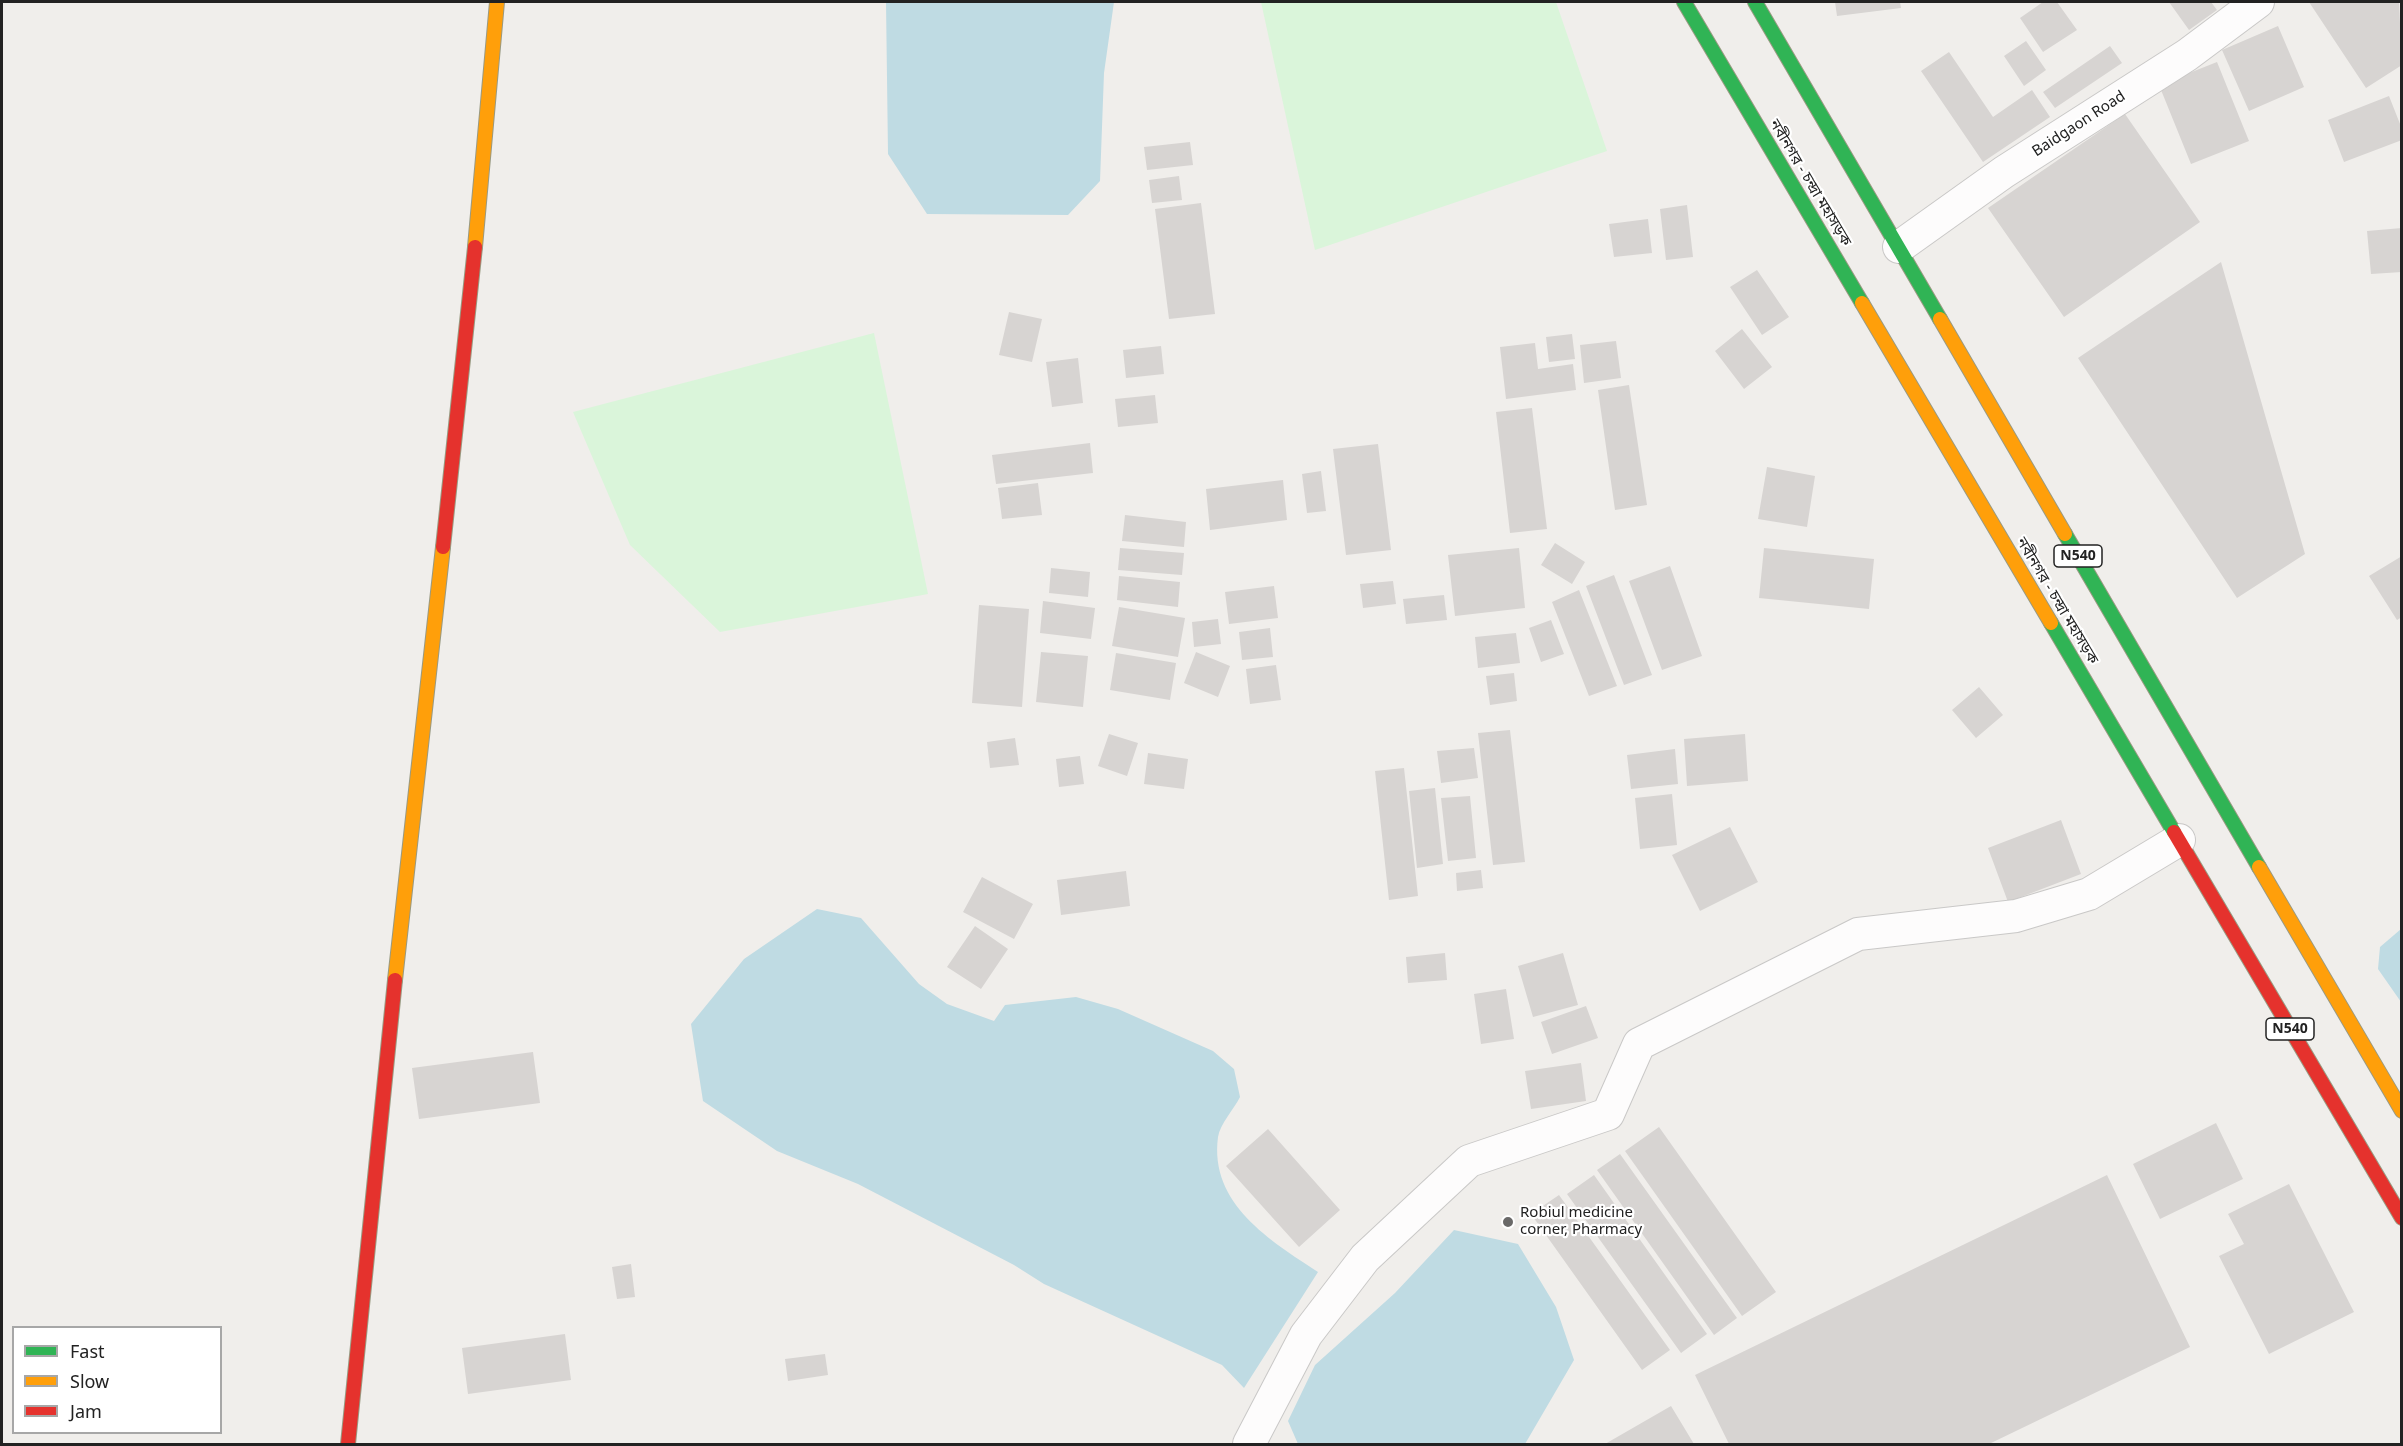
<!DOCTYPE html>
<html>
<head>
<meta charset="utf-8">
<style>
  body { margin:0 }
  #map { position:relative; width:2403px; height:1446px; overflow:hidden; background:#f0eeeb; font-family:"Noto Sans",sans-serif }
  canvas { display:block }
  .frame { position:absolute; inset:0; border:3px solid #222; pointer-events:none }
  .legend { position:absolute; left:12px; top:1326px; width:210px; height:108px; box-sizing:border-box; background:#fff; border:2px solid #a7a7a7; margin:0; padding:8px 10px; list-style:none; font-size:18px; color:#222 }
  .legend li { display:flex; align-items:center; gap:12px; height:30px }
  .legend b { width:30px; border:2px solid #a7a7a7 }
</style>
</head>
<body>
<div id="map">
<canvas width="2403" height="1446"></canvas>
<div class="frame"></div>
<ul class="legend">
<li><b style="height:8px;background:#30b455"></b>Fast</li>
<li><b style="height:8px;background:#ff9f0a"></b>Slow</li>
<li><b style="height:8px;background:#e5322d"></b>Jam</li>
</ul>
</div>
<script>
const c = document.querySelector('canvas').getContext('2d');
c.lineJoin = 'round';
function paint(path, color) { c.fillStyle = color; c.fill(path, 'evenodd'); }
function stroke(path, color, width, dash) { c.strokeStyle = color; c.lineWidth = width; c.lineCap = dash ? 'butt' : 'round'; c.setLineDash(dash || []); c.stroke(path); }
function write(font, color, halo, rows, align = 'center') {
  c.font = font + ' "Noto Sans","Noto Sans Bengali",sans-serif'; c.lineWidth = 4.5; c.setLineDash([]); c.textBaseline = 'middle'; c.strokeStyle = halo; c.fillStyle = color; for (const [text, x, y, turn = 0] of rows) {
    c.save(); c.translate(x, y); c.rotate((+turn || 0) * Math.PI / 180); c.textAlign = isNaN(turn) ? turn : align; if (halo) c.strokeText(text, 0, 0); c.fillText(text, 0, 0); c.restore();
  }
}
const park = new Path2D(`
  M1261 2H1556L1607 151 1315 250Z
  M874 333 928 594 720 632 630 545 573 412Z`);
const water = new Path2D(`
  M886 2H1114L1104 73 1100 181 1068 215 927 214 888 154Z
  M817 909 861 918 919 984 947 1004 994 1021 1005 1005 1076 997 1118 1009 1213 1051 1234 1069 1240 1097C1234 1109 1220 1124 1218 1137 1209 1204 1271 1241 1318 1272L1244 1388 1222 1365 1044 1284 1014 1265 858 1184 777 1151 703 1101 691 1024 744 959Z
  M2401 929V1002L2378 969 2380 947Z
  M1454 1230 1518 1244 1556 1307 1574 1360 1525 1444H1298L1288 1421 1315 1365 1395 1293Z`);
const building = new Path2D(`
  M1835 2H1900L1901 8 1837 16Z
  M2043 2H2057L2077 30 2043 52 2020 18Z
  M2169 2H2211L2217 10 2189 30Z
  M2309 2H2399L2402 65 2366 88Z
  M2278 26 2304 87 2249 111 2222 50Z
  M2026 41 2046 70 2024 86 2004 56Z
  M2110 46 2122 63 2055 108 2043 92Z
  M1949 52 1993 117 2032 90 2050 117 1983 162 1921 71Z
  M2217 62 2249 141 2191 164 2159 85Z
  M2389 96 2402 129V140L2344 162 2328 120Z
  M2125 114 2200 222 2064 317 1988 208Z
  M1190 142 1193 165 1147 170 1144 147Z
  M1179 176 1182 200 1152 203 1149 180Z
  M1201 203 1215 314 1169 319 1155 209Z
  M1687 205 1693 257 1666 260 1660 209Z
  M1648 219 1652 253 1614 257 1609 224Z
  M2402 228V272L2371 274 2367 231Z
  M2221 262 2305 554 2237 598 2078 358Z
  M1757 270 1789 317 1762 335 1730 287Z
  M1009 312 1042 319 1032 362 999 355Z
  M1742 329 1772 367 1744 389 1715 351Z
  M1572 334 1575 359 1549 362 1546 337Z
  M1616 341 1621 378 1584 383 1580 345Z
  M1535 343 1538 369 1573 364 1576 390 1506 399 1500 347Z
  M1161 346 1164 374 1126 378 1123 350Z
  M1078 358 1083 403 1052 407 1046 362Z
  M1629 385 1647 505 1615 510 1598 390Z
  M1155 395 1158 423 1118 427 1115 399Z
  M1532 408 1547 529 1510 533 1496 412Z
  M1090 443 1093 473 996 484 992 455Z
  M1378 444 1391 550 1346 555 1333 449Z
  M1767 467 1815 476 1807 527 1758 519Z
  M1321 471 1326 511 1307 513 1302 474Z
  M1283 480 1287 520 1210 530 1206 489Z
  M1038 483 1042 515 1002 519 998 488Z
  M1125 515 1186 522 1184 547 1122 541Z
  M1555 543 1585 562 1572 584 1541 565Z
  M1120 548 1184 553 1182 575 1118 570Z
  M1519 548 1525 608 1455 616 1448 555Z
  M1764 548 1874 559 1869 609 1759 598Z
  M2402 556V617L2397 620 2369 576Z
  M1670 566 1702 656 1662 670 1629 581Z
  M1051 568 1090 572 1088 597 1049 593Z
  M1614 575 1652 675 1624 685 1586 586Z
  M1119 576 1180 582 1178 607 1117 600Z
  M1393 581 1396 604 1363 608 1360 584Z
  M1274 586 1278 618 1229 624 1225 592Z
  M1579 590 1617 686 1589 696 1552 602Z
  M1444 595 1447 620 1406 624 1403 599Z
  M1043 601 1095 608 1091 639 1040 633Z
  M979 605 1029 609 1022 707 972 703Z
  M1119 607 1185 618 1178 657 1112 646Z
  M1218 619 1221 644 1194 647 1192 622Z
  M1551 620 1564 654 1541 662 1529 628Z
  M1270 628 1273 657 1242 660 1239 632Z
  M1516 633 1520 663 1478 668 1475 637Z
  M1041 652 1088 656 1083 707 1036 702Z
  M1196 652 1230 666 1218 697 1184 683Z
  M1116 653 1176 663 1170 700 1110 690Z
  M1276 665 1281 700 1250 704 1246 669Z
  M1514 673 1517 701 1490 705 1486 676Z
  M1979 687 2003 715 1976 738 1952 710Z
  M1510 730 1525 862 1493 865 1478 733Z
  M1109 734 1138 743 1127 776 1098 766Z
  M1745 734 1748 781 1687 786 1684 739Z
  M1015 738 1019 765 990 768 987 742Z
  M1474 748 1478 778 1441 783 1437 751Z
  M1675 749 1678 784 1631 789 1627 755Z
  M1148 753 1188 759 1184 789 1144 784Z
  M1080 756 1084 784 1059 787 1056 759Z
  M1404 768 1418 896 1389 900 1375 771Z
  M1435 788 1443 864 1417 868 1409 791Z
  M1672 794 1677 845 1640 849 1635 798Z
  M1470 796 1476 858 1448 861 1441 798Z
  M2061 820 2081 874 2008 902 1988 848Z
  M1730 827 1758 882 1700 911 1672 855Z
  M1481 870 1483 888 1457 891 1456 873Z
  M1126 871 1130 906 1061 915 1057 880Z
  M982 877 1033 904 1014 939 963 912Z
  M975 926 1008 949 981 989 947 967Z
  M1445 953 1447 980 1408 983 1406 957Z
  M1563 953 1578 1005 1533 1017 1518 966Z
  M1506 989 1514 1039 1481 1044 1474 994Z
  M1586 1006 1598 1038 1552 1054 1541 1022Z
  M533 1052 540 1103 419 1119 412 1068Z
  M1581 1063 1586 1101 1531 1109 1525 1071Z
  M2216 1123 2243 1179 2160 1219 2133 1164Z
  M1659 1127 1776 1292 1742 1316 1625 1151Z
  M1268 1129 1340 1210 1299 1247 1226 1166Z
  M1620 1154 1737 1318 1714 1335 1597 1170Z
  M1594 1175 1707 1334 1681 1353 1567 1194Z
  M2107 1175 2190 1347 1989 1444H1729L1695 1375Z
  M2289 1184 2354 1312 2269 1354 2219 1256 2244 1244 2228 1214Z
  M1559 1195 1670 1350 1642 1370 1531 1214Z
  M631 1264 635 1297 617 1299 612 1267Z
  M565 1334 571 1380 468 1394 462 1348Z
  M825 1354 828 1375 788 1381 785 1359Z
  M1671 1406 1694 1444H1605Z`);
const street = new Path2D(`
  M1899 247 2004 172 2187 55 2258 2
  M1249 1444 1306 1335 1365 1258 1469 1161 1608 1114 1639 1044 1858 934 2016 916 2089 894 2179 840`);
const fast = new Path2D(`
  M1684 2 1862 303
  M1755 2 1940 319
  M2065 534 2259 867
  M2051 623 2174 832`);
const slow = new Path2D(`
  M475 247 497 2
  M1862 303 2051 623
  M1940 319 2065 534
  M2259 867 2402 1111
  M395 980 443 547`);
const jam = new Path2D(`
  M443 547 475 247
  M2174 832 2402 1218
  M348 1444 395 980`);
const markers = [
  [1508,1222,6,"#6a6968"]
];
const shields = [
  [2078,556,48],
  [2290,1029,48]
];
const shieldNames = [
  ["N540",2078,556],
  ["N540",2290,1029]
];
const streetNames = [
  ["Baidgaon Road",2079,124,-33],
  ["নবীনগর - চন্দ্রা মহাসড়ক",1810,183,59],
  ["নবীনগর - চন্দ্রা মহাসড়ক",2057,601,59]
];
const poiNames = [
  ["Robiul medicine",1520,1213],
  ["corner, Pharmacy",1520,1230]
];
paint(park, '#daf5da');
paint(water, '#bfdbe3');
paint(building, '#d7d4d2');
stroke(street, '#c9c8c7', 34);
stroke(fast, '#999a82', 16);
stroke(slow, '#999a82', 16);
stroke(jam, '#999a82', 16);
stroke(street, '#fdfcfc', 32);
stroke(fast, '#30b455', 14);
stroke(slow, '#ff9f0a', 14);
stroke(jam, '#e5322d', 14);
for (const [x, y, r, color] of markers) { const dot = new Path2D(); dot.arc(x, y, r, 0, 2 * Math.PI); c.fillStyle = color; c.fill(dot); stroke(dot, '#fff', 2); }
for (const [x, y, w] of shields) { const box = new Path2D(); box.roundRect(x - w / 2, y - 11, w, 22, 4.5); c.fillStyle = '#fff'; c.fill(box); stroke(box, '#222', 1.5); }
write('bold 14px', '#222', null, shieldNames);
write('15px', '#222', '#fff', streetNames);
write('15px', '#222', '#fff', poiNames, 'left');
</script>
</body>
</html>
